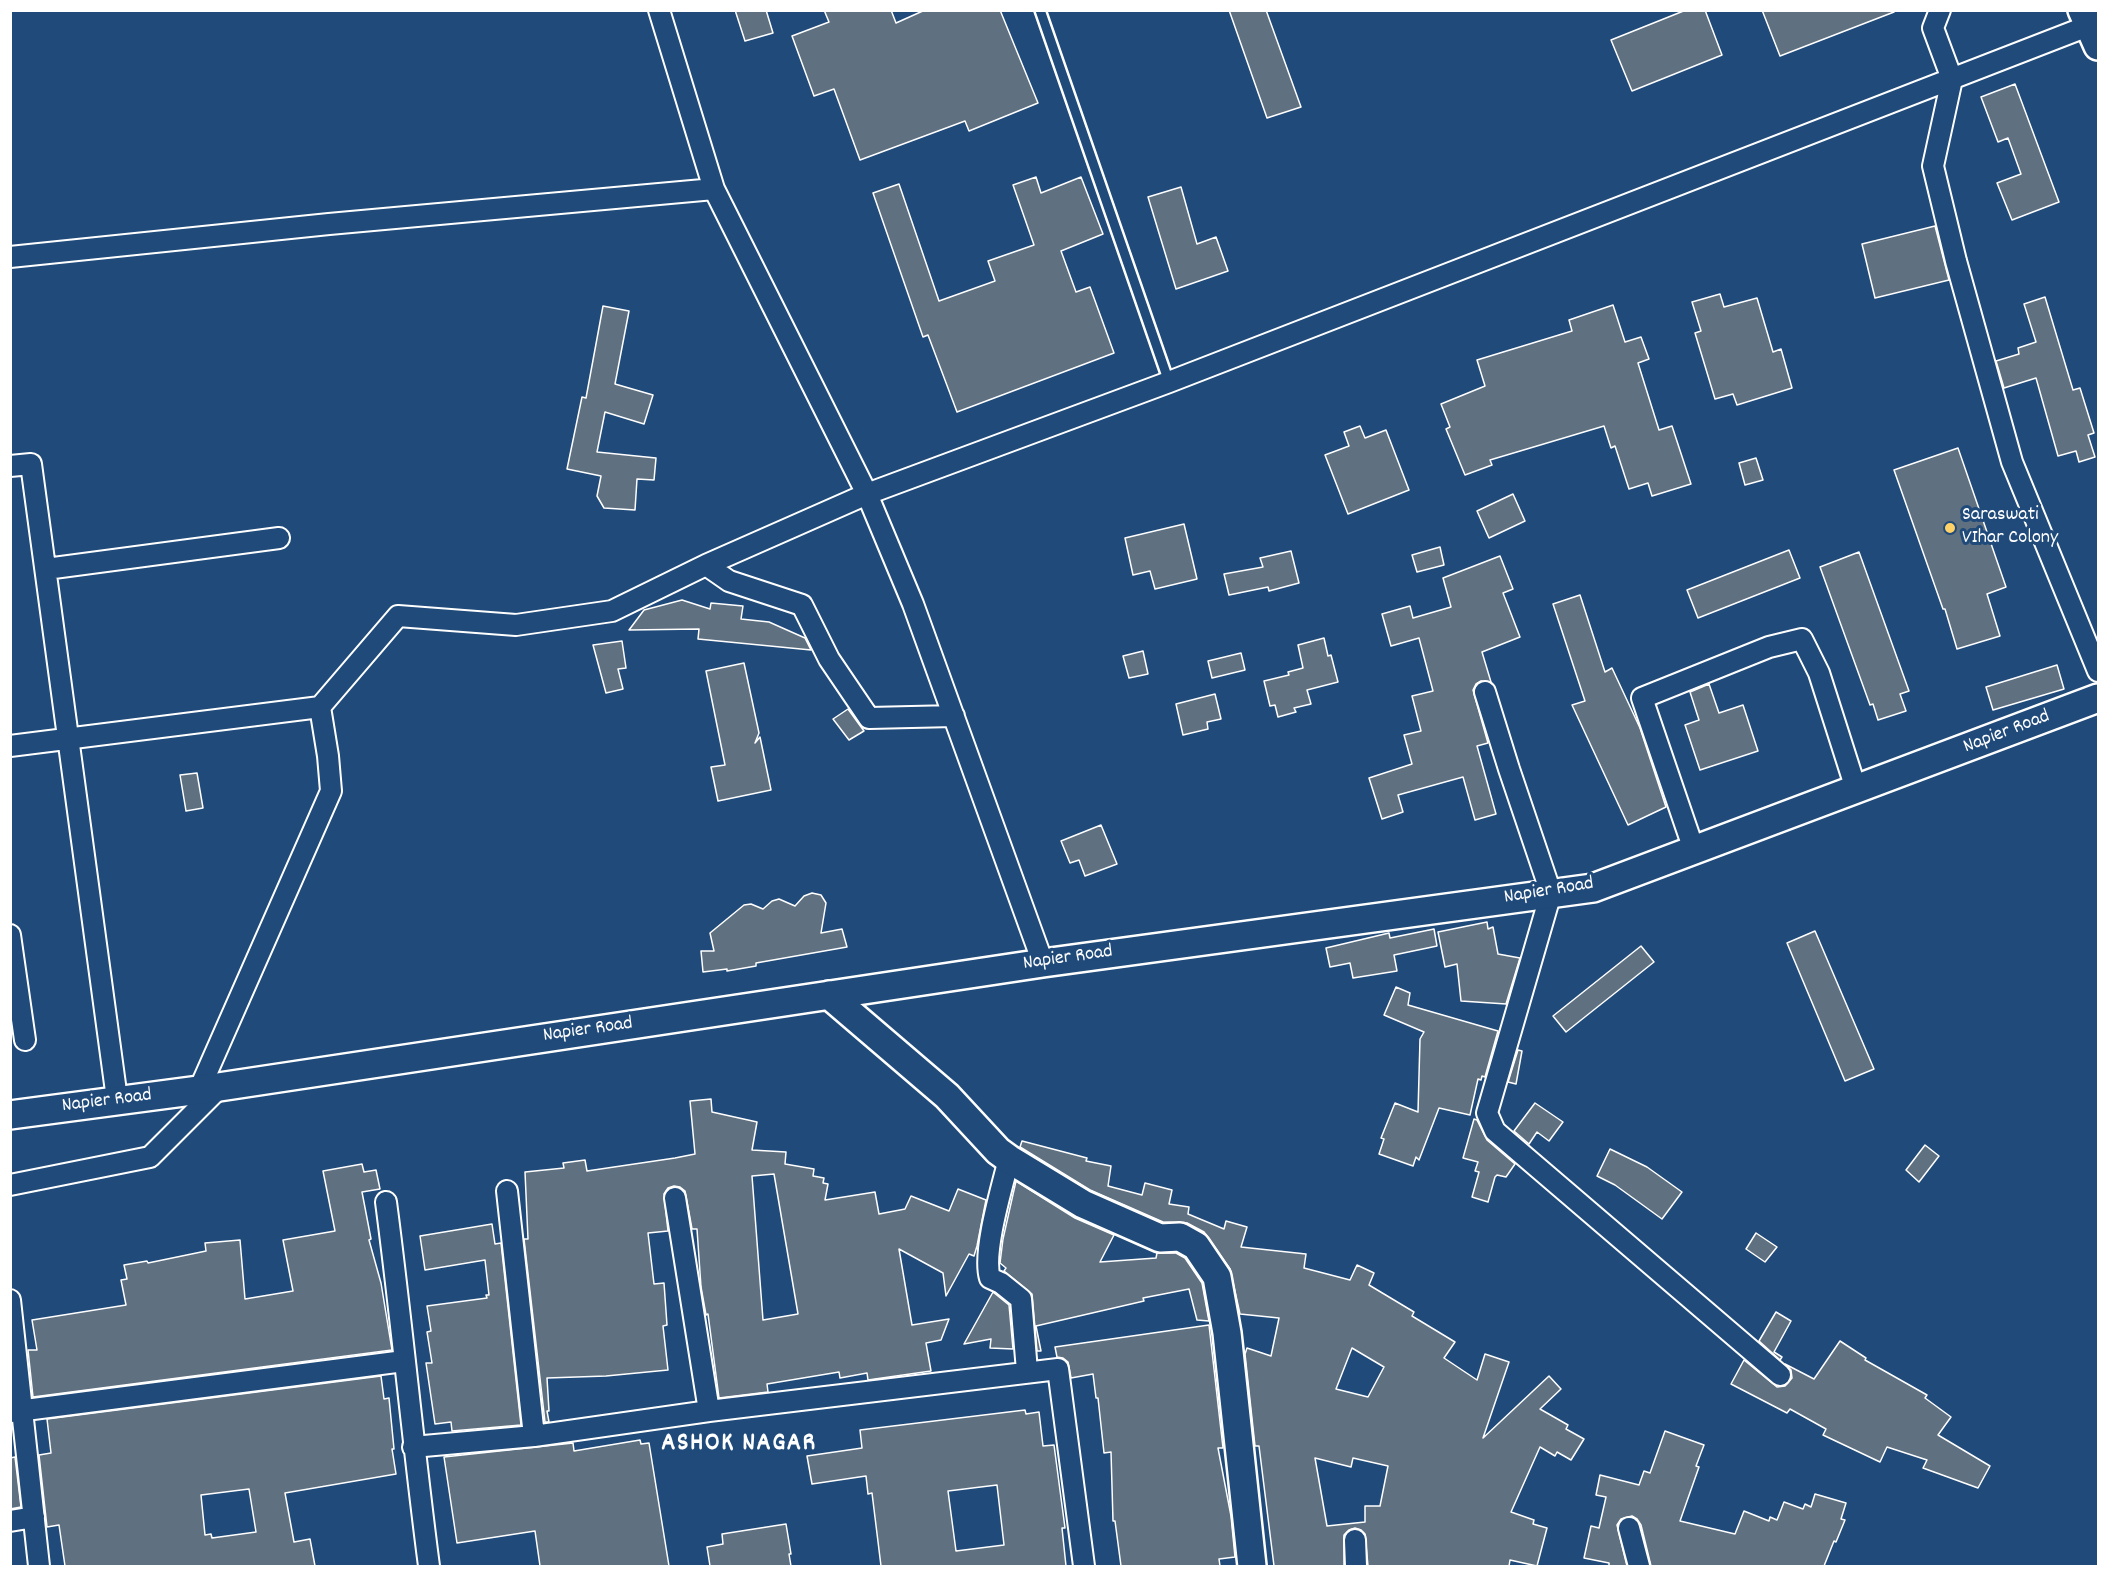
<!DOCTYPE html>
<html>
<head>
<meta charset="utf-8">
<style>
  body { margin:0 }
  #map { position:relative; width:2109px; height:1577px; overflow:hidden; background:#1f4a7a; font-family:Dekko,sans-serif }
  canvas { display:block }
  .frame { position:absolute; inset:0; border:12px solid #fff; pointer-events:none }
</style>
</head>
<body>
<div id="map">
<canvas width="2109" height="1577"></canvas>
<div class="frame"></div>
</div>
<script>
const c = document.querySelector('canvas').getContext('2d');
c.lineJoin = 'round';
function paint(path, color) { c.fillStyle = color; c.fill(path, 'evenodd'); }
function stroke(path, color, width, dash) { c.strokeStyle = color; c.lineWidth = width; c.lineCap = dash ? 'butt' : 'round'; c.setLineDash(dash || []); c.stroke(path); }
function write(font, color, halo, rows, align = 'center') {
  c.font = font + ' Dekko,sans-serif'; c.lineWidth = 6; c.setLineDash([]); c.textBaseline = 'middle'; c.strokeStyle = halo; c.fillStyle = color; for (const [text, x, y, turn = 0] of rows) {
    c.save(); c.translate(x, y); c.rotate((+turn || 0) * Math.PI / 180); c.textAlign = isNaN(turn) ? turn : align; if (halo) c.strokeText(text, 0, 0); c.fillText(text, 0, 0); c.restore();
  }
}
const building = new Path2D(`
  M735 10H766L773 33 745 41Z
  M824 10H891L896 23 925 10H1000L1038 103 969 131 965 121 860 160 834 89 814 96 792 36 829 22Z
  M1229 10H1266L1301 107 1267 118Z
  M1686 10H1705L1722 55 1632 91 1611 40Z
  M1762 10H1894V12L1780 56Z
  M2015 84 2059 202 2012 220 1997 183 2021 174 2008 138 1998 142 1981 97Z
  M1036 177 1041 193 1081 177 1103 234 1061 251 1076 292 1090 287 1114 353 957 412 928 335 923 337 873 193 899 184 939 301 995 281 988 261 1034 245 1013 185Z
  M1181 187 1197 244 1216 237 1228 271 1176 289 1148 197Z
  M1935 226 1949 280 1875 298 1862 244Z
  M1720 294 1724 307 1757 298 1773 352 1781 349 1792 388 1737 405 1733 394 1715 399 1695 333 1701 331 1692 302Z
  M2045 297 2073 390 2080 388 2094 433 2088 435 2095 457 2079 462 2076 451 2058 456 2036 378 2004 388 1996 361 2019 354 2018 348 2036 342 2024 304Z
  M1613 305 1625 342 1641 337 1649 359 1638 363 1659 430 1672 426 1691 484 1652 496 1648 483 1629 489 1615 446 1611 448 1604 426 1490 460 1492 465 1465 475 1446 429 1450 427 1441 404 1485 386 1477 360 1572 331 1569 320Z
  M603 306 629 311 615 384 653 395 644 424 605 412 597 452 656 458 654 480 637 479 635 510 604 508 597 496 601 476 567 469 582 397 586 398Z
  M1360 426 1365 438 1386 430 1409 490 1348 514 1325 455 1349 446 1344 432Z
  M1958 448 2006 587 1987 594 2000 636 1957 649 1945 609H1943L1894 470Z
  M1756 458 1763 480 1745 485 1739 463Z
  M1513 494 1525 521 1489 538 1477 511Z
  M1184 524 1197 579 1155 589 1150 571 1133 575 1125 538Z
  M1440 547 1444 565 1417 572 1412 555Z
  M1789 550 1800 578 1698 618 1687 590Z
  M1291 551 1299 583 1269 591 1268 587 1229 595 1224 574 1263 567 1260 558Z
  M1859 552 1909 691 1900 694 1906 711 1878 720 1873 704 1870 705 1820 567Z
  M1500 556 1513 589 1503 593 1520 637 1482 652 1491 682 1481 681 1476 684 1473 690 1488 743 1477 746 1496 814 1475 820 1463 777 1398 795 1403 812 1382 819 1369 778 1412 764 1404 735 1421 731 1412 696 1433 691 1419 638 1391 646 1382 614 1410 606 1413 618 1451 607 1443 578Z
  M1580 595 1605 672 1612 668 1640 728 1666 807 1628 825 1572 705 1585 701 1553 604Z
  M682 600 710 609 711 603 743 606 741 619 769 622 805 638 811 650 698 639 699 629 629 630 644 610Z
  M1324 638 1328 656 1331 655 1338 682 1307 690 1311 704 1294 708 1296 712 1278 717 1275 705 1270 706 1264 681 1289 675 1288 672 1303 668 1298 645Z
  M622 641 626 668 618 669 623 689 606 693 593 645Z
  M1143 651 1148 674 1129 678 1123 656Z
  M1241 653 1245 670 1212 678 1208 661Z
  M744 663 759 733 755 743 760 737 771 790 718 801 711 767 725 765 706 671Z
  M2057 665 2064 689 1993 710 1986 687Z
  M1709 684 1719 713 1743 705 1758 751 1700 770 1685 725 1699 720 1690 692Z
  M1215 694 1221 719 1207 722 1208 729 1183 735 1176 704Z
  M848 709 864 731 849 740 833 719Z
  M197 773 203 808 186 811 180 775Z
  M1101 825 1117 864 1085 876 1079 860 1070 863 1061 841Z
  M812 893 821 895 826 903 821 933 842 929 847 947 756 963V966L727 971V969L703 972 701 951H714L710 933 744 905 751 904 763 909 772 901 779 899 795 906 804 896Z
  M1487 922 1488 929 1493 927 1498 954 1520 958 1506 1004 1461 1001 1457 964 1445 967 1438 932Z
  M1434 929 1437 946 1394 955 1397 971 1353 978 1350 963 1330 967 1326 948 1389 933 1390 938Z
  M1815 931 1874 1069 1845 1081 1787 943Z
  M1641 946 1654 962 1566 1032 1553 1016Z
  M1396 987 1410 993 1408 1005 1498 1031 1485 1077 1482 1076 1481 1080 1478 1079 1470 1115 1439 1108 1419 1160 1416 1157 1413 1166 1379 1154 1384 1139 1381 1138 1395 1103 1418 1112 1420 1039 1424 1032 1384 1015Z
  M1518 1050 1522 1051 1516 1084 1508 1082Z
  M711 1099 712 1112 757 1122 752 1150 786 1152 785 1164 814 1169 813 1176 824 1178 823 1183 828 1184 825 1200 875 1192 879 1214 905 1209 911 1196 949 1211 958 1189 986 1200 977 1246 974 1256 969 1254 946 1296 943 1273 899 1249 912 1325 949 1319 941 1340 926 1343 931 1371 868 1380 867 1373 840 1378 839 1372 767 1384 768 1392 719 1398 708 1314 706 1315 701 1287 697 1229H692L685 1191 680 1187 674 1186 668 1188 664 1194 668 1231 648 1233 654 1284 664 1283 667 1325 663 1326 668 1370 606 1376 547 1378 549 1411H547L549 1422H545L524 1239H528L525 1172 564 1168 563 1163 585 1160 587 1171 675 1158 695 1154 690 1101ZM774 1174 798 1314 763 1320 752 1176Z
  M1535 1103 1563 1122 1549 1141 1537 1132 1529 1144 1514 1131Z
  M1474 1119 1477 1120 1487 1140 1515 1164 1506 1177 1497 1175 1495 1177 1488 1202 1472 1197 1479 1172 1475 1171 1478 1162 1463 1158Z
  M1022 1141 1087 1158 1086 1161 1111 1166 1108 1186 1142 1195 1145 1183 1172 1190 1169 1204 1189 1207 1188 1214 1224 1229 1226 1221 1247 1227 1241 1247 1306 1254 1304 1268 1350 1280 1357 1265 1374 1273 1369 1285 1414 1312 1412 1316 1455 1342 1444 1358 1477 1380 1485 1354 1509 1362 1483 1438 1549 1376 1561 1389 1540 1409 1568 1425 1566 1429 1584 1439 1571 1460 1557 1452 1555 1456 1540 1447 1511 1512 1534 1520 1533 1524 1547 1528 1537 1566 1510 1560 1509 1566H1368L1365 1534 1361 1530 1355 1528 1349 1530 1344 1535V1566H1274L1259 1446H1255L1245 1354 1247 1348 1271 1356 1279 1318 1240 1314 1230 1269 1204 1232 1187 1223 1163 1222 1090 1190 1020 1147ZM1352 1348 1384 1367 1368 1397 1336 1389ZM1315 1458 1351 1467 1353 1458 1388 1466 1380 1506H1365V1522L1327 1526Z
  M1925 1145 1939 1156 1919 1182 1906 1170Z
  M1610 1149 1647 1167 1682 1192 1662 1219 1615 1185 1597 1176Z
  M362 1164 364 1172 376 1170 380 1189 362 1192 371 1239 369 1240 381 1283 392 1350 33 1397 28 1350H37L32 1320 126 1305 121 1280 127 1279 124 1265 147 1261 148 1263 206 1251 205 1243 240 1240 245 1299 293 1291 283 1240 335 1231 323 1171Z
  M1016 1181 1075 1218 1114 1235 1100 1262 1156 1258 1157 1253H1176L1185 1258 1202 1283 1209 1321 1197 1320 1189 1289 1143 1298 1144 1301 1036 1326 1041 1351H1037L1032 1294 1004 1271 1006 1268 1000 1263 1003 1239Z
  M492 1224 495 1244 501 1243 521 1425 452 1431 451 1422 435 1424 426 1363H432L427 1332 431 1331 427 1306 487 1298 486 1295H489L485 1260 425 1270 420 1236Z
  M1756 1233 1777 1247 1765 1262 1746 1249Z
  M993 1292 1009 1305 1013 1349 990 1348 991 1339 964 1344Z
  M1776 1312 1791 1321 1774 1352 1782 1357 1780 1360 1759 1341Z
  M1209 1325 1223 1448H1218L1231 1516 1235 1557 1219 1559 1220 1566H1121L1115 1521H1113L1111 1452 1104 1453 1098 1398H1096L1093 1374 1071 1378 1068 1362 1063 1358 1057 1357 1055 1347Z
  M1840 1341 1866 1358 1865 1360 1927 1395 1925 1398 1951 1417 1938 1435 1990 1466 1978 1488 1923 1468 1927 1460 1887 1447 1880 1462 1823 1435 1826 1429 1790 1409 1787 1413 1731 1384 1744 1360 1777 1387 1785 1386 1792 1378 1791 1370 1785 1364 1814 1379Z
  M381 1376 384 1399 389 1398 394 1449H392L396 1474 285 1493 294 1542 310 1539 315 1566H65L59 1525 47 1527 39 1455 51 1453 47 1419ZM249 1489 256 1532 212 1538 211 1534 205 1535 201 1495Z
  M1025 1410 1026 1414 1039 1412 1043 1446 1054 1445 1065 1528H1062L1066 1566H881L872 1493 868 1494 866 1476 812 1484 807 1456 862 1448 860 1430ZM997 1485 1004 1545 956 1551 948 1491Z
  M1665 1431 1704 1445 1696 1466 1699 1467 1680 1521 1735 1534 1744 1511 1769 1521 1770 1517 1777 1520 1784 1502 1803 1509 1805 1504 1811 1507 1815 1494 1846 1503 1841 1519 1845 1520 1836 1542 1834 1541 1824 1566H1651L1641 1525 1637 1519 1632 1516 1621 1519 1617 1525 1627 1566H1609V1563L1584 1558 1591 1526 1599 1528 1606 1497 1596 1495 1600 1475 1639 1485 1644 1471 1650 1473Z
  M640 1440 641 1444 649 1443 669 1566H540L535 1531 457 1543 444 1457 573 1443 574 1451Z
  M15 1457 21 1507 10 1509V1458Z
  M786 1524 791 1554H789L791 1566H710L707 1547 723 1544 722 1534Z`);
const lane = new Path2D(`
  M1040 10 1169 382`);
const street = new Path2D(`
  M659 10 714 189 867 494 913 604 1043 963
  M1940 10 1933 28 1952 79 1933 166 1956 261 2012 462 2098 671
  M10 257 329 224 714 189
  M10 466 31 464 117 1099
  M706 565 729 581 802 605 829 659 869 718 954 716
  M46 569 279 538
  M1485 692 1509 769 1551 893 1487 1113 1495 1131 1780 1375
  M10 746 320 707
  M1694 850 1642 698 1769 647 1802 639 1819 673 1856 789
  M10 935 25 1040
  M199 1090 331 791 328 756 320 707 398 616 516 625 612 611 706 565 867 494 1169 382 2088 26
  M1009 1159C1002 1187 982 1253 990 1278L1001 1283 1021 1299 1027 1371
  M10 1185 150 1157 221 1086
  M507 1191 534 1436
  M675 1198 709 1411
  M386 1202C402 1323 413 1445 429 1566
  M10 1300 39 1566
  M10 1412 404 1361
  M413 1447 534 1436 709 1411 1058 1369 1084 1566
  M10 1521 34 1517
  M1629 1528 1639 1566
  M1355 1540 1356 1566`);
const secondary = new Path2D(`
  M2082 10 2098 46
  M829 995 947 1096 998 1151 1009 1159 1083 1204 1160 1238 1180 1237 1196 1246 1217 1277 1227 1333 1252 1566
  M10 1115 199 1090 1043 963 1593 888 2098 698`);
const markers = [
  [1950,528,6,"#ffd166"]
];
const poiNames = [
  ["Saraswati",1962,516],
  ["VIhar Colony",1962,539]
];
const streetNames = [
  ["Napier Road",2007,733,-21],
  ["Napier Road",1549,892,-9],
  ["Napier Road",1068,959,-8],
  ["Napier Road",588,1031,-8],
  ["Napier Road",107,1102,-7]
];
const districtNames = [
  ["ASHOK NAGAR",739,1445]
];
paint(building, '#5f7080');
stroke(building, '#fff', 1.5);
stroke(lane, '#fff', 14);
stroke(street, '#fff', 24);
stroke(secondary, '#fff', 32);
stroke(lane, '#1f4a7a', 9);
stroke(street, '#1f4a7a', 20);
stroke(secondary, '#1f4a7a', 27);
for (const [x, y, r, color] of markers) { const dot = new Path2D(); dot.arc(x, y, r, 0, 2 * Math.PI); c.fillStyle = color; c.fill(dot); stroke(dot, '#1f4a7a', 2); }
write('20px', '#fff', '#1f4a7a', poiNames, 'left');
write('20px', '#fff', '#1f4a7a', streetNames);
c.letterSpacing = '1.5px';
write('bold 26px', '#fff', '#1f4a7a', districtNames);
c.letterSpacing = '0px';
</script>
</body>
</html>
